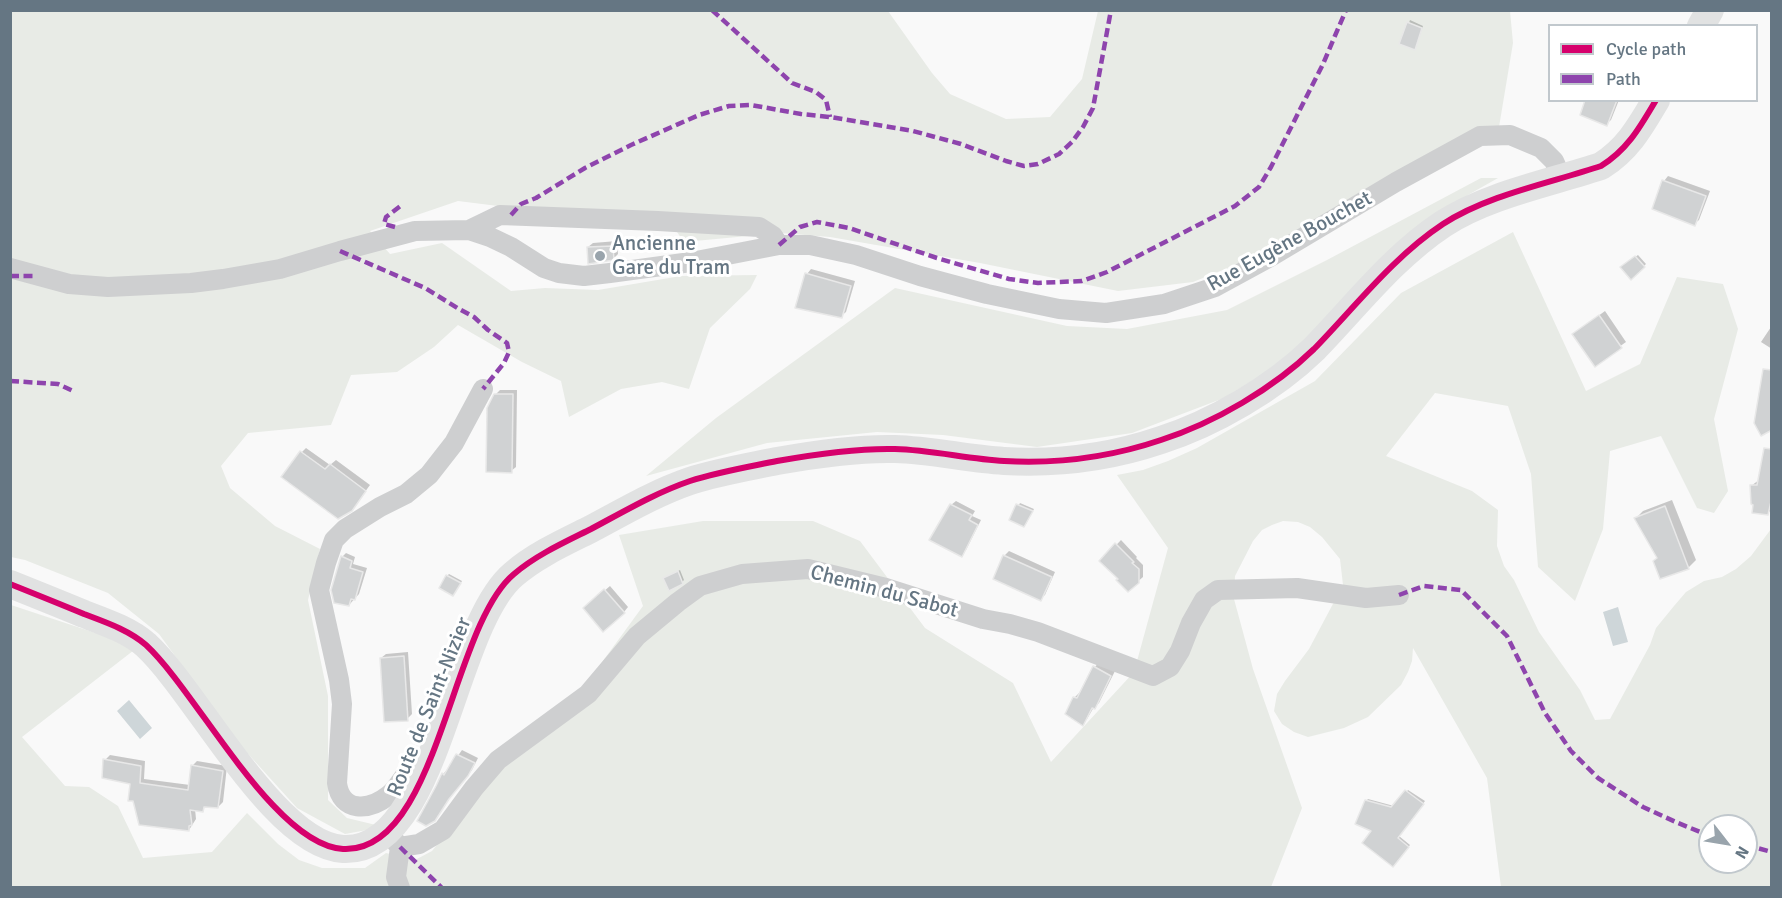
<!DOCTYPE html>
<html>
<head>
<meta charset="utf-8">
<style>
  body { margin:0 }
  #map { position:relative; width:1782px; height:898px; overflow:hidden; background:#f9f9f9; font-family:Signika,sans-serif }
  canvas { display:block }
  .frame { position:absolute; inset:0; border:12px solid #657683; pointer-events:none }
  .legend { position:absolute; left:1548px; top:24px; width:210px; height:78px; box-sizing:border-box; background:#fff; border:2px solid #c1c8cd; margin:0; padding:8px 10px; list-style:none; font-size:18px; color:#657683 }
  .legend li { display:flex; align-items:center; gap:12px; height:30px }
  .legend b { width:30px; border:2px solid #c1c8cd }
  .north { position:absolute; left:1698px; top:814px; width:60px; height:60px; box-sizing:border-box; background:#fff; border:2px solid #c1c8cd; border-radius:50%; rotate:121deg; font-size:16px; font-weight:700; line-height:24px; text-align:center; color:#657683 }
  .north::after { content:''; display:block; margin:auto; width:21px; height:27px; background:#99a4ac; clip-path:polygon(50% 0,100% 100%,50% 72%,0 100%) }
</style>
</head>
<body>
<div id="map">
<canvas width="1782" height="898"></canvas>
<div class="frame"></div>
<ul class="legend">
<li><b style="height:8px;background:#d6006c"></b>Cycle path</li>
<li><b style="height:8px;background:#8e44ad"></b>Path</li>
</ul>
<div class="north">N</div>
</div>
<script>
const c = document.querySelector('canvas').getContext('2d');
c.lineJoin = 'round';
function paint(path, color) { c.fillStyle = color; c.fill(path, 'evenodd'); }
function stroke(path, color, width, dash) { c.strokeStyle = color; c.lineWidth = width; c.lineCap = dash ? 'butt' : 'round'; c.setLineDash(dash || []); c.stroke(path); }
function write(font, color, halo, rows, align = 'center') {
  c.font = font + ' Signika,sans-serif'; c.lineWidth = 6; c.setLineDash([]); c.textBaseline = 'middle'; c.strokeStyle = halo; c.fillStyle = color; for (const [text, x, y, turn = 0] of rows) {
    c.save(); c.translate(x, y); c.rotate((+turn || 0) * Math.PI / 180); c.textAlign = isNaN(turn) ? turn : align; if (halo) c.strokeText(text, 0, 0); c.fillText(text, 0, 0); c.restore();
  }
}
const green = new Path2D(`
  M10 11H888L932 73 950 94 1006 119 1050 117 1082 79 1098 11H1510L1513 43 1498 133 1292 242 1193 282 1118 291 980 263 830 237 780 233 684 242 665 215 522 209 458 201 370 231 390 254 442 243 511 291 545 288 598 290 681 276 757 275 750 289 710 328 689 389 662 382 621 389 569 417 561 381 522 362 458 325 434 347 397 372 351 375 331 425 248 433 221 466 230 488 275 526 320 549 308 600 328 696V800L347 818 376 825 367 830 345 834 297 808 240 745 159 634 108 593 25 560 11 557Z
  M1481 178H1498L1468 195 1299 352 1224 398 1132 433 1037 447 943 435 877 432 767 443 646 476 716 418 895 288 1067 326 1127 329 1227 310 1327 260Z
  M1513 232 1586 391 1640 364 1677 277 1723 284 1738 329 1714 419 1728 491 1714 513 1697 508 1661 436 1610 451 1603 529 1575 601 1538 567 1531 474 1508 406 1435 393 1386 456 1472 491 1498 510 1497 546 1504 566 1514 580 1539 632 1580 690 1595 720 1610 719 1650 645 1656 628 1674 606 1686 592 1704 581 1722 577 1736 569 1751 556 1771 529V887H1501L1487 778 1413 648 1412 661 1408 672 1401 685 1368 717 1344 728 1308 737 1294 732 1282 724 1274 711 1277 694 1285 681 1309 649 1343 585 1340 559 1322 537 1310 527 1298 522 1283 521 1272 525 1262 530 1253 541 1235 576 1234 599 1253 669 1302 808 1271 887 11 888V605L138 647 22 737 65 786 89 787 118 806 143 858 212 852 247 813 278 844 299 860 322 868H365L386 853 415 860 432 851 484 786 581 691 643 606 619 535 703 521H813L860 541 925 628 1013 683 1051 762 1134 672 1168 548 1117 475 1143 470 1168 461 1197 448 1315 381 1401 293ZM1710 826H1746V862H1710Z`);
const water = new Path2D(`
  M1618 607 1628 642 1613 646 1603 612Z
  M129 700 152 728 140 739 117 711Z`);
const shadow = new Path2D(`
  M1410 20 1423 26 1415 48 1401 44Z
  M1587 100H1619L1611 120 1606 124Z
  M1668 176 1710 191 1699 220 1694 224 1664 181Z
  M617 241 618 254 613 259 588 247 593 243Z
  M1638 255 1646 264 1631 278 1624 265Z
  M811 269 855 281 846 312 841 316 807 274Z
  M1605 311 1626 342 1595 364 1579 330Z
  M1771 327H1772V349L1761 342Z
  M500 390H517L516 467 511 471 495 395Z
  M306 448 330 465 336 460 370 485 356 504 302 452Z
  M1772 470V509L1768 513 1751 486Z
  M1672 500 1696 560 1688 568 1659 558 1636 518 1643 511Z
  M956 501 975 511 972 516 981 520 966 550 961 555 951 505Z
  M1020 503 1034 509 1026 524 1011 519Z
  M1121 540 1137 557 1136 558 1143 565V577L1128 590 1120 579 1101 561Z
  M1009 551 1055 572 1045 595 1040 599 1004 556Z
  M346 553 355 557 353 564 367 568 359 594 349 605 342 557Z
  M680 570 684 580 682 582 665 578Z
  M449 574 462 581 455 593 447 576Z
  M610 586 628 607 624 612 590 603Z
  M408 652 412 714 407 719 381 658 386 654Z
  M1099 662 1115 671 1099 703 1094 707 1087 719 1083 724 1074 698 1079 693 1081 694 1095 667Z
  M462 750 478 758 472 770 453 793 439 815 438 787 443 774 447 770H448Z
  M110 755 145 761 144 779 190 785 192 766 197 761 227 766 223 802 218 807 207 806 202 810 195 809 196 819 189 830 105 760Z
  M1408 790 1425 801 1399 836 1410 845 1393 865 1374 831 1366 801 1368 799 1394 806Z`);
const building = new Path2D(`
  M1407 22 1422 28 1415 50 1399 44Z
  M1585 100H1617L1607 126 1580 115Z
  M1662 180 1706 196 1695 226 1652 209Z
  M613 246 614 260 588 264 587 247Z
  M1635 256 1645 267 1631 280 1620 267Z
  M805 273 851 286 842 318 795 308Z
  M1599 315 1622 348 1595 367 1572 334Z
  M1763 369 1772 370V430L1761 436 1754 423Z
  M494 394H513L512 473 486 472 487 408Z
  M1764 448 1772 449V497L1768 515 1752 513 1753 505 1751 504 1750 485H1757Z
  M300 451 325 469 330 464 366 491 352 511 338 519 281 477Z
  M950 504 972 515 969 520 978 525 962 557 929 540Z
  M1016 504 1033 511 1024 527 1009 520Z
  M1665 506 1689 569 1660 579 1653 561 1657 558 1634 518Z
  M1115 543 1134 562 1132 563 1139 569V583L1128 592 1116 580 1118 579 1099 561Z
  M1003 555 1052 577 1041 601 993 579Z
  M341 556 352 561 350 568 363 572 355 600 351 599 349 606 334 603 331 590Z
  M678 571 683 584 669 591 663 578Z
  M446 575 461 583 453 596 439 588Z
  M604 589 625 613 603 632 583 608Z
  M404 656 408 721 384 722 380 658Z
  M1093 666 1111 676 1095 709 1092 708 1083 726 1065 714 1073 697 1077 698Z
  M456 754 475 763 468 776 449 799 435 821 426 826 417 821 436 786 442 773 444 775Z
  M103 759 141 766 140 783 188 790 191 765 223 771 218 808 204 807 203 812 190 810 192 825 189 826V831L139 825 133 801H128L130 784 102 778Z
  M1405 790 1424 804 1398 838 1409 847 1393 867 1362 843 1371 831 1355 824 1365 800 1391 807Z`);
const street = new Path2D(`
  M469 230 500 215 658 221 759 227 773 236 779 245
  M10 268 69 284 108 287 191 283 223 279 280 269 340 251 415 231 469 230 490 237 511 247 544 268 559 273 584 276 610 273 691 262 779 245H810L856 255 920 276 987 294 1059 309 1106 313 1164 304 1215 287 1272 256 1396 182 1480 136 1510 135 1541 148 1554 161 1562 179
  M424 774 411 769C402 777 398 788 389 795 369 811 341 813 337 783L342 704 339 680 319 590 326 563 334 540 345 529 380 507 406 494 429 475 454 443 483 389
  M387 832 400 847 419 844 443 830 474 788 498 760 588 694 637 636 678 602 700 586 742 574 808 569 886 588 983 619 1010 624 1038 632 1153 676 1170 667 1180 651 1191 623 1204 600 1218 590 1297 588 1366 598 1399 595
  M400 888 396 877 400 847`);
const secondary = new Path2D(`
  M1701 26 1710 10
  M10 584C35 594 60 604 84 614 105 622 129 630 146 645 197 692 274 845 343 849 438 854 450 627 514 574 536 555 565 542 591 529 623 512 655 493 690 481 718 472 748 467 777 461 816 454 856 448 895 449 932 450 968 459 1004 461 1057 464 1111 457 1161 440 1214 423 1274 388 1314 349 1355 307 1393 257 1443 224 1487 195 1550 183 1601 166 1628 149 1640 127 1656 100`);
const quiet = new Path2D(`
  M712 10 792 83 816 92 826 100 830 117
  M511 215 521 204 536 198 585 168 631 145 699 115 729 106 751 105 801 114 830 117 913 131 961 144 1006 161 1024 166 1038 164 1059 154 1072 142 1083 127 1093 108 1111 10
  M395 227 384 224 386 217 403 204
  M779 245 800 227 817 222 849 228 937 258 1009 279 1038 283 1082 281 1107 272 1235 206 1259 187 1271 167 1323 64 1346 10
  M340 251 425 288 459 309 474 317 488 330 507 343 509 352 504 363 483 389
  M10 276H37
  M10 381 58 384 73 391
  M1399 595 1424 586 1461 590 1507 636 1545 713 1571 751 1598 778 1643 807 1678 823 1710 836
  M1746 845 1772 852
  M400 847 442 888`);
const cycleway = new Path2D(`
  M10 584C35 594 60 604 84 614 105 622 129 630 146 645 197 692 274 845 343 849 438 854 450 627 514 574 536 555 565 542 591 529 623 512 655 493 690 481 718 472 748 467 777 461 816 454 856 448 895 449 932 450 968 459 1004 461 1057 464 1111 457 1161 440 1214 423 1274 388 1314 349 1355 307 1393 257 1443 224 1487 195 1550 183 1601 166 1628 149 1640 127 1656 100`);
const markers = [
  [600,256,6,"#99a4ac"]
];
const streetNames = [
  ["Rue Eugène Bouchet",1290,242,-29],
  ["Chemin du Sabot",884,592,15],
  ["Route de Saint-Nizier",430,707,-68]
];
const poiNames = [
  ["Ancienne",612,244],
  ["Gare du Tram",612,268]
];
paint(green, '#e8ebe6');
paint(water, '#ced6d9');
paint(shadow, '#0003');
paint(building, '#d0d2d3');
stroke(building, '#e8e8e8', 1.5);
stroke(street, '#cecfd0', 20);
stroke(secondary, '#e1e2e2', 28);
stroke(quiet, '#8e44ad', 4.5, [9, 4.5]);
stroke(cycleway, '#d6006c', 6);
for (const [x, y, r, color] of markers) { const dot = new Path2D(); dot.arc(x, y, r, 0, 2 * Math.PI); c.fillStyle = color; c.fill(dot); stroke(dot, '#fff', 2); }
write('21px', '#657683', '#fff', streetNames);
write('21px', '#657683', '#fff', poiNames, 'left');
</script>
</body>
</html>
